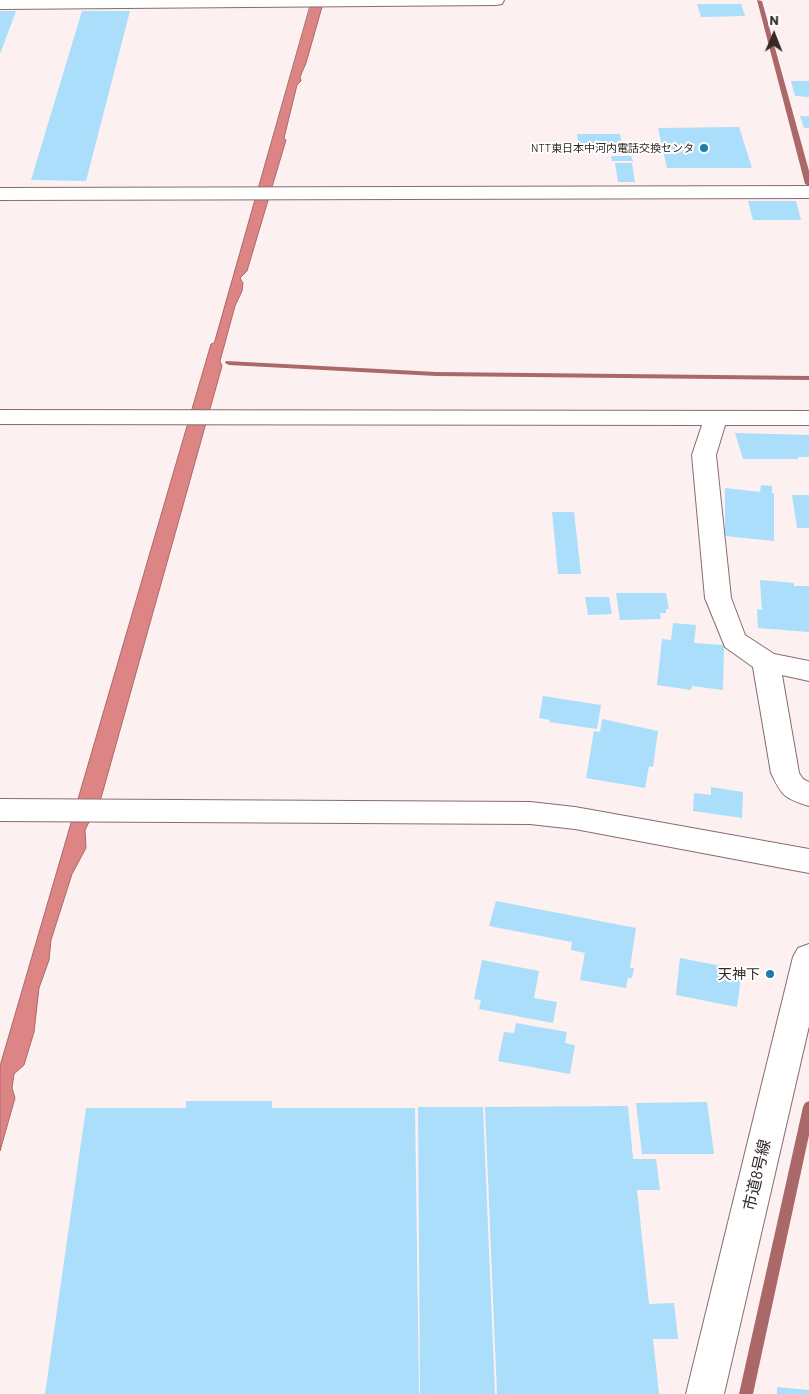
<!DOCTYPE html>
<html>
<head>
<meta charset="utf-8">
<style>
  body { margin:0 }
  #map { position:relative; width:809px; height:1394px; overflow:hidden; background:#fdf0f0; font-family:Barlow,sans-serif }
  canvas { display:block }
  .north { position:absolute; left:749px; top:10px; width:50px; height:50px; -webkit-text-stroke:4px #fff; paint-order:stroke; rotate:1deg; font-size:14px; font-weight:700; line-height:20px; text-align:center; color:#342828 }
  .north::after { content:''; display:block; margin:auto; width:18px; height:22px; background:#342828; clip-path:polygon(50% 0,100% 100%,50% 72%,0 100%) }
</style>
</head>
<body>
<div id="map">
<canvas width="809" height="1394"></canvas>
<div class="north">N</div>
</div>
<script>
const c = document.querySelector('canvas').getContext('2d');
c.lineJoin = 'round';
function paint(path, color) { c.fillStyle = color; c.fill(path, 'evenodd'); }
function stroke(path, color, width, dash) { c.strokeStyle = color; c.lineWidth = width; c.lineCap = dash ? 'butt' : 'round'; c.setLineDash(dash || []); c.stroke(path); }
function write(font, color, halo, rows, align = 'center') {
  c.font = font + ' Barlow,"Noto Sans JP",sans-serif'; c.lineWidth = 4; c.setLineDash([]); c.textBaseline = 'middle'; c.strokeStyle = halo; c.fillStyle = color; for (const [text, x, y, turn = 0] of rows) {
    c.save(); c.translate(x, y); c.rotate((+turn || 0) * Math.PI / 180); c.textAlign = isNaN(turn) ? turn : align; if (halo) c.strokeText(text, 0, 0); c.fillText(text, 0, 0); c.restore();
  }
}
const water = new Path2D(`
  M312 0H324L306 63 300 77 301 81 297 85 284 138 286 140 247 271 240 278 243 283 242 291 235 306 220 361 222 366 101 798 85 830 86 848 72 874 51 940 49 960 39 988 34 1032 24 1065 14 1074 12 1088 15 1098 0 1151V1066L192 409 211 344 214 343Z`);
const stream = new Path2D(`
  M757 0 762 1 809 171V186L805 184Z
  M226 361 436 372 809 376V380L436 376 229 365 225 363Z
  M809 1101V1135L753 1394H739L803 1107 805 1103Z`);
const building = new Path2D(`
  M697 4H741L745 16 701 17Z
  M0 11H16L0 54Z
  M82 11H130L86 181 31 180Z
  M791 81H809V97L795 96Z
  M800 116H809V128H804Z
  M739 127 752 168H667L658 128Z
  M577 134H620L623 151H606V153L580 151Z
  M611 156H631L633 161H612Z
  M615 163H632L635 182H618Z
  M748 201H796L801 220H753Z
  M735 433 809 435V457H798V459H743Z
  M761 485 772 486V493H774V541L725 536V488L760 492Z
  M792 495H809V528H797Z
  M552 512H574L581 574H558Z
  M760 580 794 583V586H809V632L758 628 757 609 762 610Z
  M616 593H666L669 609H666V613H660L661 619 620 620Z
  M585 597H609L612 614 588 615Z
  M673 623 696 625 694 643 724 645 723 690 692 686 691 690 657 685 662 639 671 640Z
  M543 696 601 705 597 729 549 722 550 720 539 718Z
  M602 719 658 731 653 767 649 766 645 788 586 778 594 731 600 732Z
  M711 787 743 792 742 818 693 811 694 793 711 795Z
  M496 901 636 928 630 968H634L632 978H628L626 988 580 980 585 953 571 950 572 942 489 926Z
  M680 958 742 970 737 1007 676 995Z
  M482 960 539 971 534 998 557 1002 553 1023 479 1009 481 1000 474 999Z
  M516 1023 567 1032 565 1043 575 1045 570 1074 498 1061 504 1032 514 1033Z
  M186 1101H272V1108H415L419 1394H45L86 1108H186Z
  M707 1102 714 1154H642L636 1103Z
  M628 1106 633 1159H656L660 1190H637L649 1304 674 1303 678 1339H653L659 1394H497L485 1107Z
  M418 1107H483L495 1394H420Z
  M777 1387 809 1390V1394H777Z`);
const minor = new Path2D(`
  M0 0H504L502 4 496 5 0 9Z
  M809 186V198L0 200V188Z
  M0 410 809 411V425H725L716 455 731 598 745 635 774 654 809 661V681L782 675 799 773 803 779 809 782V806C784 798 782 796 771 773L753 667 725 647 705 598 692 455 702 425 0 424Z
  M0 799 530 802 575 807 809 849V873L575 829 530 824 0 821Z
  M809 944V1026L724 1394H686L793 957 798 948Z`);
const markers = [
  [704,148,5,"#197ea9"],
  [770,974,5,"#197ea9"]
];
const farPoinames = [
  ["NTT東日本中河内電話交換センタ",694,148]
];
const poiNames = [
  ["天神下",760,974]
];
const nearStreetnames = [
  ["市道8号線",757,1175,-77]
];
paint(water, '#dd8485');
stroke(water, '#aa6869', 1);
paint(stream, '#aa6869');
paint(building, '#aadefa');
stroke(minor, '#886c6c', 2);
paint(minor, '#fff');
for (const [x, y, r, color] of markers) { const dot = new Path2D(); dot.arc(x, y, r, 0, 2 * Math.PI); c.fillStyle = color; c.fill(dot); stroke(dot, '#fff', 2); }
write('11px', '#342828', '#fff', farPoinames, 'right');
write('14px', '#342828', '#fff', poiNames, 'right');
write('16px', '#342828', '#fff', nearStreetnames);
</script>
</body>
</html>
